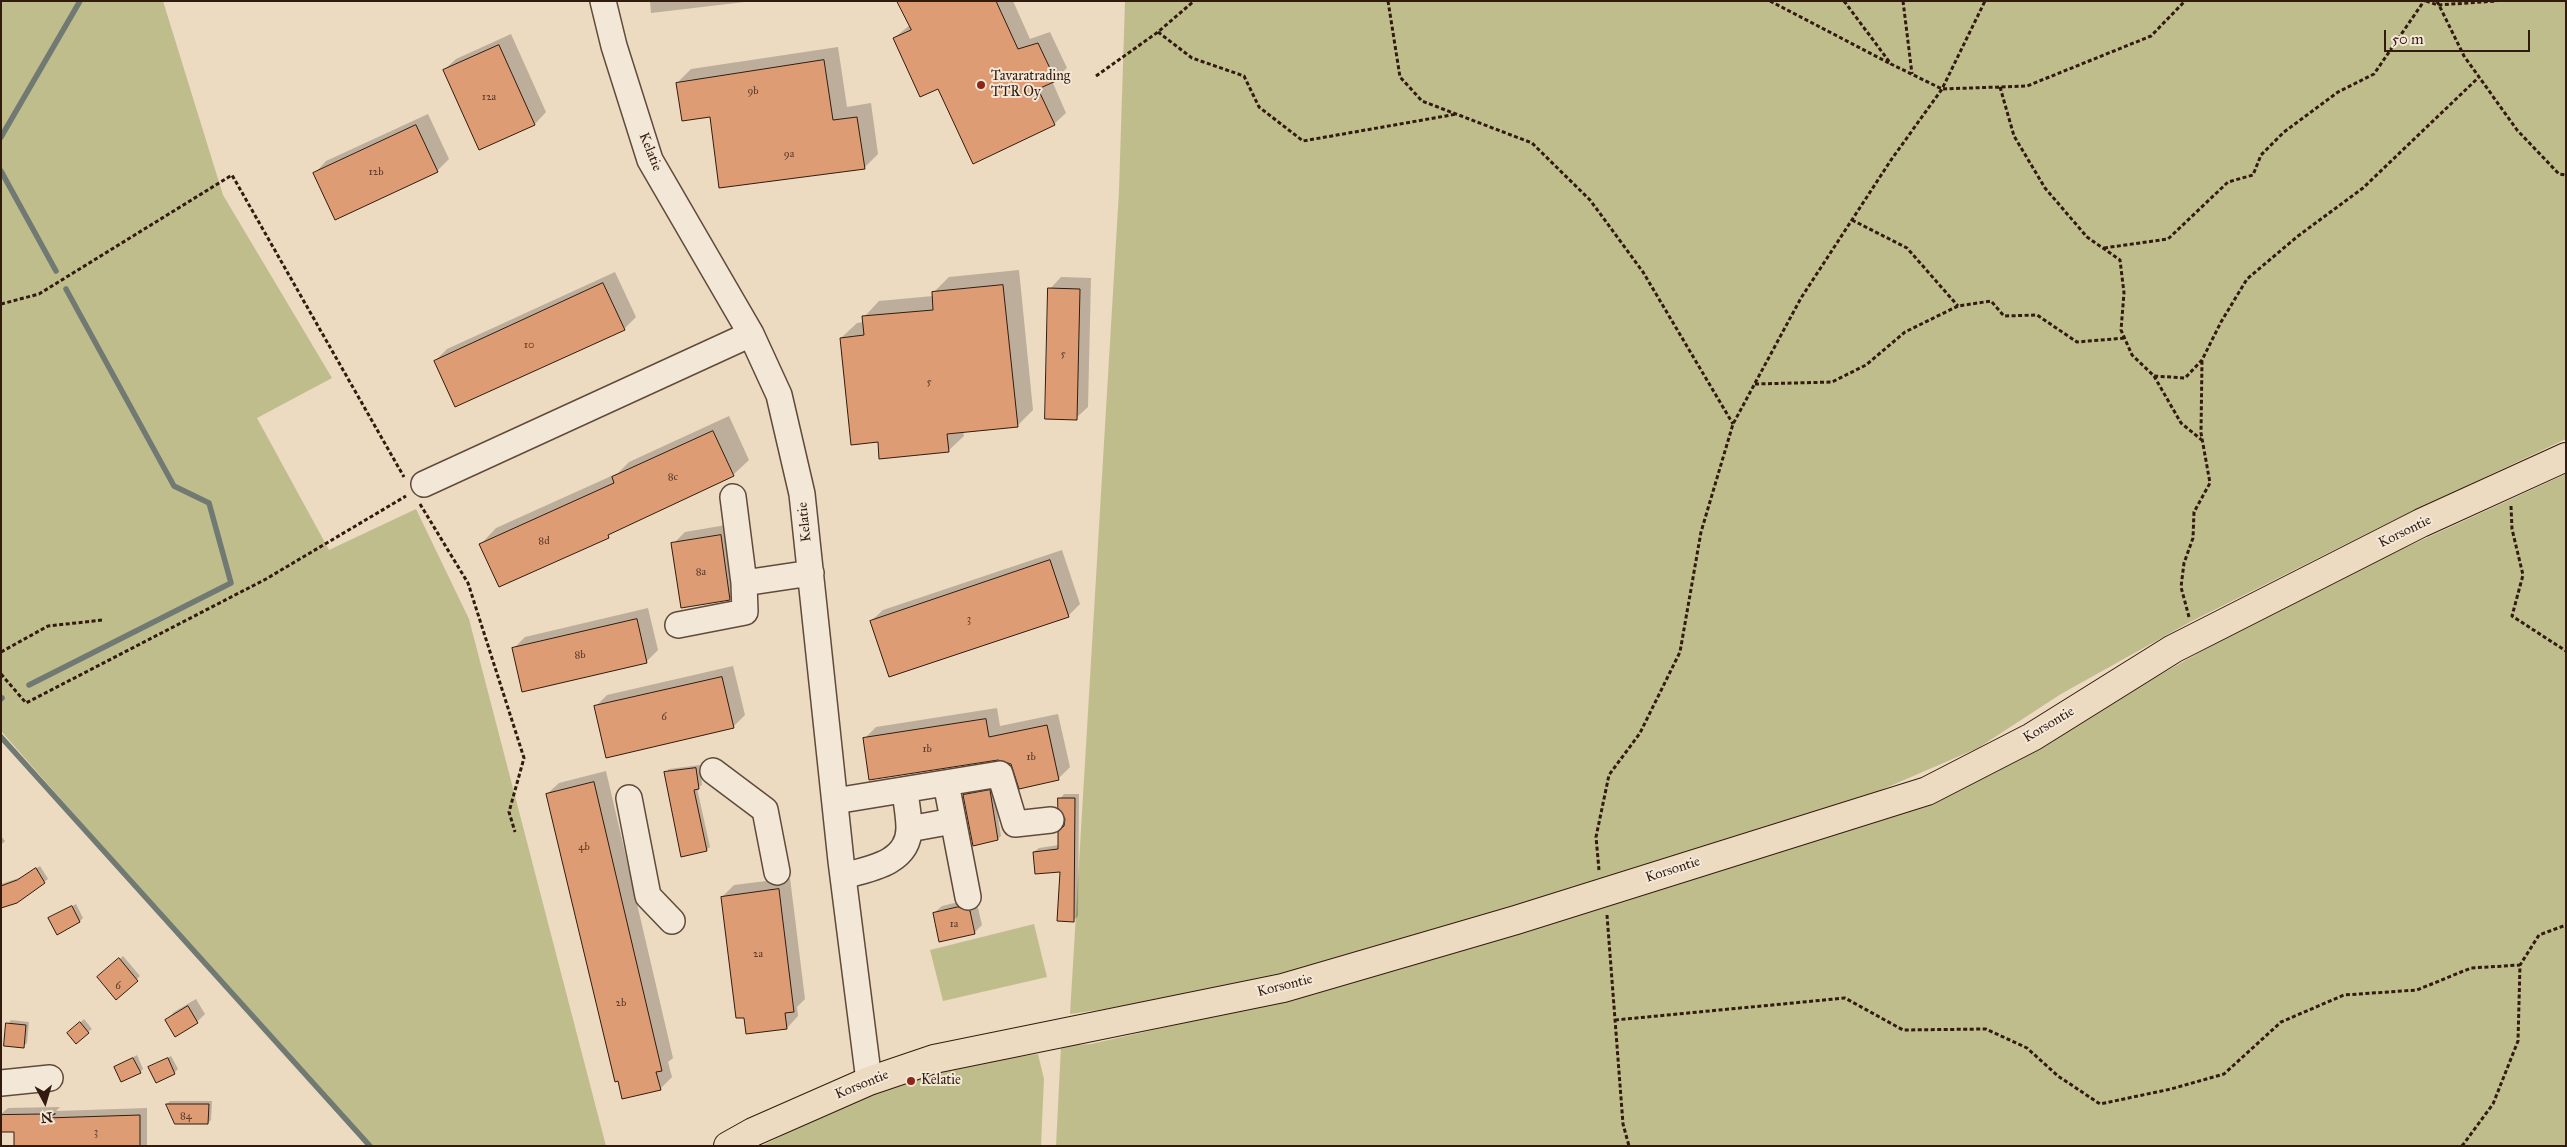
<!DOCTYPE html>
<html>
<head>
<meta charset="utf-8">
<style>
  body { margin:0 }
  #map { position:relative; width:2567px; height:1147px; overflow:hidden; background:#ecdac1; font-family:"IM FELL Great Primer",serif }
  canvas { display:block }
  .frame { position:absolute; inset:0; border:2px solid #321b0e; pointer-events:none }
  .north { position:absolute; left:20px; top:1077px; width:50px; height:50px; -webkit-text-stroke:4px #f3e7d7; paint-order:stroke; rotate:174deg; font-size:14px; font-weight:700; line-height:20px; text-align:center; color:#321b0e }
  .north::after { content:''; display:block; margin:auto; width:18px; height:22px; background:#321b0e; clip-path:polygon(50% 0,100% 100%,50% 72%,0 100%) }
  .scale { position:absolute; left:2384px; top:30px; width:146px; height:22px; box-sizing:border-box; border:2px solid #321b0e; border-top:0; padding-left:6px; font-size:15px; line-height:18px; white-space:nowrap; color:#321b0e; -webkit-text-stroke:4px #f3e7d7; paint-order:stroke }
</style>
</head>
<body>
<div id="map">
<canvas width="2567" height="1147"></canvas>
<div class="frame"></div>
<div class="north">N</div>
<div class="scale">50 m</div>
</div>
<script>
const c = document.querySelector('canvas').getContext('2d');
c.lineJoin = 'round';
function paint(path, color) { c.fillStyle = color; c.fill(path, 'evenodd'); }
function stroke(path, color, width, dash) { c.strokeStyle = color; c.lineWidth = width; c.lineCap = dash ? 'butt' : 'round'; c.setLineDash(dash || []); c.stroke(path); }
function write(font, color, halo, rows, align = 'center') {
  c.font = font + ' "IM FELL Great Primer",serif'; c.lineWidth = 4; c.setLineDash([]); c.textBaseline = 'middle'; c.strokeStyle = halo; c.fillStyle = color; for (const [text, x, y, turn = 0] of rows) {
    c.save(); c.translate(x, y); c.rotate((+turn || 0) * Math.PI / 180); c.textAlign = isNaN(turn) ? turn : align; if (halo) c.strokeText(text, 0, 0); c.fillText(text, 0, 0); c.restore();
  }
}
const green = new Path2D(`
  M1 1H163L223 195 332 378 257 418 329 550 416 509 469 619 606 1146H366L1 731Z
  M1125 1H2566V439L2396 519 2190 622 2061 694 1978 748 1874 793 1609 877 1289 973 1171 1000 1070 1014 1119 191Z
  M2566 474V1146H1056L1061 1046 1091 1044 1246 1009 1610 901 2081 719 2302 595Z
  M1034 924 1047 977 943 1001 930 950Z
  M1038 1054 1044 1079 1041 1146H761L877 1089 971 1063Z`);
const shadow = new Path2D(`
  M650 1H753L651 13Z
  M898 1H1013L1030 39 1050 32 1067 68 1052 81 1066 113 1054 124 939 88 894 38 910 25Z
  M511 34 546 112 535 124 480 148 444 70 456 59Z
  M838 47 847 107 871 103 878 154 864 168 711 116 677 83 691 69Z
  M428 114 449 159 437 171 315 173 326 161Z
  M1019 270 1033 410 1017 426 963 431 964 436 948 451 879 441 841 338 857 323 864 322V317L879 301 933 296V293L949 277Z
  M615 272 636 317 624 329 435 361 447 349Z
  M1061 277 1091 278 1088 407 1076 418 1050 289Z
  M729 416 749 460 733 475 615 530 608 536 481 544 496 528 618 473 629 462Z
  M732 524 741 587 730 599 673 544 685 532Z
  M1062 550 1080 604 1068 616 871 621 883 610Z
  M648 608 658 650 646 662 514 648 525 637Z
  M733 666 745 715 733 727 595 707 607 695Z
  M997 708 1000 726 1058 714 1070 767 1058 779 998 759 864 739 876 727Z
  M700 765 702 785 697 788 710 847 706 850 666 772 669 769Z
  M606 771 673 1058 668 1062 672 1077 660 1089 547 794 559 783Z
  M993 787 1001 836 998 839 964 795 968 792Z
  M1064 794H1079L1078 916 1073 921 1061 871 1034 852 1039 848 1059 845 1067 819 1060 799Z
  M1 836 5 841 1 845Z
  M40 866 48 879 44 882 1 901V884L22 877Z
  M790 878 805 999 797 1007 798 1016 787 1028 722 897 734 885Z
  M967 900 977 904 982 925 974 933 934 913 942 906Z
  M76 904 83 918 80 921 50 919Z
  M123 956 140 976 116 998 102 974Z
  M196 999 205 1014 197 1022 167 1020 174 1012Z
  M84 1019 92 1029 76 1042 72 1030Z
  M11 1020 29 1022 27 1043 23 1046 8 1024Z
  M137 1055 143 1069 140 1072 115 1067Z
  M171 1056 178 1069 174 1073 150 1068Z
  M170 1101H212L211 1120 208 1123H176L167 1104Z
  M60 1107 56 1111 147 1108V1146H15V1130H1V1114L8 1108Z`);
const stream = new Path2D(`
  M1 137 80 1
  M1 171 56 271
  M29 685 231 583 209 503 174 486 66 289
  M1 699 2 698
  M1 737 370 1146`);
const building = new Path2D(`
  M897 1H996L1018 49 1038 43 1056 81 1038 89 1055 125 973 164 938 89 920 97 893 38 911 30Z
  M499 45 535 125 479 150 443 70Z
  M824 60 833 120 857 117 865 169 719 188 710 117 682 121 676 83Z
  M416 125 438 172 335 220 313 173Z
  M603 283 625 330 455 407 434 361Z
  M1003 285 1018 427 947 434 949 452 879 459 878 442 851 445 840 338 864 335 862 316 933 310 932 292Z
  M1048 288 1080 289 1077 420 1045 419Z
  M713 431 734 476 608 535 609 538 499 587 479 544 614 483 612 477Z
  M721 535 730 600 681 608 671 543Z
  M1050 560 1069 617 889 677 870 621Z
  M637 619 647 663 522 692 512 648Z
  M722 677 734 728 606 758 594 706Z
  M986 719 989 737 1047 725 1059 780 1019 789 1011 764 998 760 869 780 863 738Z
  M696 768 699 789 694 790 707 851 681 857 664 772Z
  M594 782 662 1071 656 1072 661 1090 622 1099 618 1081 615 1082 546 794Z
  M990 790 998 840 973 846 963 795Z
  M1058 798H1075L1074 922 1057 921 1060 872 1035 874 1033 852 1058 849V832L1064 826 1065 819 1058 808Z
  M36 868 45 883 17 903 1 908V886L17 880Z
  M779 889 794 1012 785 1013 787 1029 746 1034 744 1018H736L721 897Z
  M72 906 80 922 57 935 48 918Z
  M958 907 970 911 975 934 939 942 933 913Z
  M119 958 138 981 116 1000 97 977Z
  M188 1006 198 1023 175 1037 165 1020Z
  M80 1022 89 1033 76 1044 67 1033Z
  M6 1023 26 1025 24 1048 4 1046Z
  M133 1058 141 1073 121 1082 114 1067Z
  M168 1058 175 1074 156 1083 148 1067Z
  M166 1104H209L208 1124H175Z
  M55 1114 46 1118 140 1115V1146H14V1132H1V1115Z`);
const path = new Path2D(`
  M1388 1 1400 77 1422 101 1532 143 1590 200 1643 272 1733 424
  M1770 1 1889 63
  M1844 1 1891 64 1942 89 2027 86 2151 36 2185 1
  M1903 1 1912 74
  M2426 1 2438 5 2497 1
  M2437 1 2464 56 2517 130 2559 174 2566 175
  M1158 32 1192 58 1244 76 1259 107 1303 141 1457 114
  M1096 76 1158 32 1194 1
  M2000 87 2014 136 2045 188 2087 237 2120 260 2124 293 2121 330 2132 355 2154 376 2185 378 2202 360 2221 322 2247 279 2298 236 2363 188 2479 77
  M1852 220 1907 248 1958 306
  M2104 248 2168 239 2228 182 2253 175 2261 155 2284 132 2338 92 2374 74 2424 1
  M1 304 39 294 232 175 404 477
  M2154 376 2181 423 2203 441
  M1755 384 1832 382 1866 365 1905 332 1958 306 1991 301 2004 316 2037 315 2077 342 2125 338
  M420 504 468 583 524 758 509 812 515 832
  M2511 506 2512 529 2523 575 2512 616 2566 651
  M2189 617 2181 587 2184 563 2193 538 2194 512 2210 483 2201 433 2202 361
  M1 652 48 626 103 620
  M1 674 26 703 266 579 406 496
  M1599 870 1596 837 1609 775 1640 733 1680 652 1701 532 1733 424 1801 298 1891 160 1942 89 1985 1
  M1607 915 1623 1124 1629 1146
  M1615 1020 1845 998 1903 1030 1986 1029 2027 1048 2058 1076 2100 1104 2171 1089 2224 1074 2281 1022 2344 995 2417 990 2471 968 2520 965
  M2462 1146 2493 1104 2518 1041 2520 965 2539 935 2566 925`);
const minor = new Path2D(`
  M603 1 614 46 650 160 751 334 779 395 802 494 841 861 869 1081
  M424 484 751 334
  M744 583 811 573
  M678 625 745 612 744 583 733 497
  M713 771 765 810 777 872
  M946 783 968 897
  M629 798 648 896 672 921
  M835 801 1000 774 1015 824 1051 820
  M909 829 953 821
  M843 876C870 869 909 863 909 828 909 816 906 802 905 790
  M1 1083 50 1078`);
const major = new Path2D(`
  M728 1146 753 1132 869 1081 934 1059 1283 988 1516 920 1927 791 2032 737 2173 649 2421 523 2566 457`);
const markers = [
  [981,85,5,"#8f2418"],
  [911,1081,5,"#8f2418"]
];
const numberNames = [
  ["9b",753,91],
  ["12a",489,97],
  ["9a",789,154],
  ["12b",376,172],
  ["10",529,345],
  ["5",1063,354],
  ["5",929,382],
  ["8c",673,477],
  ["8d",544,541],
  ["8a",701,572],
  ["3",969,619],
  ["8b",580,655],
  ["6",664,717],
  ["1b",927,749],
  ["1b",1031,757],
  ["4b",584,847],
  ["1a",954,924],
  ["2a",758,954],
  ["6",118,986],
  ["2b",621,1003],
  ["84",186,1116],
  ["3",96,1132]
];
const poiNames = [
  ["Tavaratrading",991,77],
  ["TTR Oy",991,93],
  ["Kelatie",921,1081]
];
const streetNames = [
  ["Kelatie",650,152,68],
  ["Kelatie",805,522,-96],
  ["Korsontie",2405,532,-26],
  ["Korsontie",2049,725,-31],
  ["Korsontie",1673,870,-18],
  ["Korsontie",1285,986,-14],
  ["Korsontie",862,1085,-22]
];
paint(green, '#c0bd8d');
paint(shadow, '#0003');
stroke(stream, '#707a72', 5.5);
paint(building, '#de9c75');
stroke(building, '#321b0e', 1);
stroke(minor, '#604b3b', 28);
stroke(major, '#321b0e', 30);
stroke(path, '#321b0e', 3, [4, 2.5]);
stroke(minor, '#f3e7d7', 25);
stroke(major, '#ecdac1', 28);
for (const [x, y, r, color] of markers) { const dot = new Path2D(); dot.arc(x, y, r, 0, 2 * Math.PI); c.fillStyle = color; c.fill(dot); stroke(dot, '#f3e7d7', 2); }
write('11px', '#5d3b28', null, numberNames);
write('14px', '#321b0e', '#f3e7d7', poiNames, 'left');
write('14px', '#321b0e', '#f3e7d7', streetNames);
</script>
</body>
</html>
